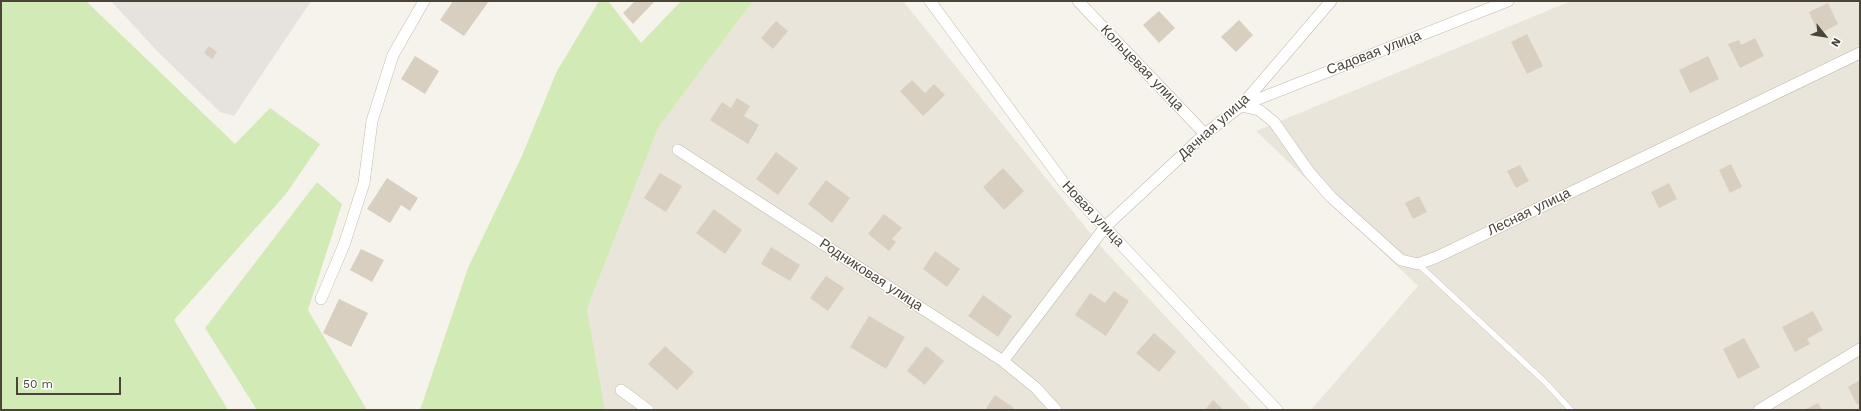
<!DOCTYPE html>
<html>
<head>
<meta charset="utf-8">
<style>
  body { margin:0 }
  #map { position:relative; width:1861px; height:411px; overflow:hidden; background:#f6f3ec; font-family:"Work Sans",sans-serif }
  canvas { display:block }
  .frame { position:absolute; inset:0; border:2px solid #4b4439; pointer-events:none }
  .north { position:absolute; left:1805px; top:16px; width:40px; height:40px; -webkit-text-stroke:3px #fff; paint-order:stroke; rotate:120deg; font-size:11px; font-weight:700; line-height:16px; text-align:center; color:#4b4439 }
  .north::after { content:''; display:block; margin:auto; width:14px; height:18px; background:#4b4439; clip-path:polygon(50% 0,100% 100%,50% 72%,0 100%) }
  .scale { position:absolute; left:16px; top:377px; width:105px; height:18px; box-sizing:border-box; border:2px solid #4b4439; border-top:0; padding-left:5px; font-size:12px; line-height:14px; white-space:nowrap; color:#4b4439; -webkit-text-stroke:3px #fff; paint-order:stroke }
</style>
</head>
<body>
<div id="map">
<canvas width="1861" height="411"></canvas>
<div class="frame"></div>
<div class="north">N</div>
<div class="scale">50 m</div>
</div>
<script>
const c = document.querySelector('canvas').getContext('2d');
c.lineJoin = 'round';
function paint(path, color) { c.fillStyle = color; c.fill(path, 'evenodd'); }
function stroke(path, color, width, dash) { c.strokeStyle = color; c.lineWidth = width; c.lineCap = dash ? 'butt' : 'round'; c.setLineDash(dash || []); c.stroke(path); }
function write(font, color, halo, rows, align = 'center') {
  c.font = font + ' "Work Sans",sans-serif'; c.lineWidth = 3; c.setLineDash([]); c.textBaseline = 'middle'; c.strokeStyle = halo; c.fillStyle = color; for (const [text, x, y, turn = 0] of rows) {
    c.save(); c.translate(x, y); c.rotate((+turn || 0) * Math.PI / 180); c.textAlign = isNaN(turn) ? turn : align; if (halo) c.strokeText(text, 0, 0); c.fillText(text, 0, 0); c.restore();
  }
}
const residential = new Path2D(`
  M753 1H903L1103 249 1252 410H605L587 309 658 128Z
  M1571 1H1860V410H1311L1418 286 1256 131Z`);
const industrial = new Path2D(`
  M111 1H311L234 116 220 112 157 51Z`);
const green = new Path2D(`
  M1 1H86L235 144 270 108 320 144 286 194 174 320 228 410H1Z
  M599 1H608L641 43 681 1H753L658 128 587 309 605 410H420L468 268 521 158 557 71Z
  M317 182 342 204 308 310 367 410H257L205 328Z`);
const building = new Path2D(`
  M453 1H489L464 36 440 20Z
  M635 1H655L633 24 623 13Z
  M1828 3 1838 24 1819 34 1809 12Z
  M1159 11 1175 28 1159 43 1143 25Z
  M1239 20 1253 35 1236 52 1221 37Z
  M776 21 788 31 773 49 761 38Z
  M1527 34 1543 66 1527 74 1511 42Z
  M1755 38 1764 56 1740 68 1728 44 1739 40 1741 45Z
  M209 46 217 52 212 59 204 53Z
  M415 56 439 71 425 94 401 79Z
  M1708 56 1719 79 1690 93 1679 70Z
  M912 80 925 93 934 84 945 95 923 116 900 91Z
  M737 98 750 106 744 116 759 125 748 144 710 120 722 102 731 108Z
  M776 152 798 168 778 195 756 179Z
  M1731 164 1742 187 1730 193 1719 170Z
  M1520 165 1529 181 1516 188 1507 171Z
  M1003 168 1024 191 1004 210 983 187Z
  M660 173 682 186 666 212 644 198Z
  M387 178 418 198 410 211 401 205 390 223 367 209Z
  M826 180 850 198 832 223 808 204Z
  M1669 183 1677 199 1659 208 1651 192Z
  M1419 196 1427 212 1413 219 1405 203Z
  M714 209 742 230 725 254 696 233Z
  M884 214 902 228 892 239 896 242 889 251 868 234Z
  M771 247 800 265 790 281 761 264Z
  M361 249 384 260 372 282 350 270Z
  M935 251 960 269 947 287 923 269Z
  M826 276 844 288 828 311 810 298Z
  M1114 291 1129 301 1106 336 1075 315 1090 293 1105 303Z
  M983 295 1012 316 998 337 968 316Z
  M339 299 368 313 351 347 323 333Z
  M1813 311 1823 330 1807 339 1810 344 1795 352 1782 327Z
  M869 316 905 337 886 369 850 347Z
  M1154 333 1176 352 1159 372 1136 353Z
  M1744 338 1760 367 1738 379 1723 349Z
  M665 346 694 372 677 390 648 364Z
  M926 346 944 361 925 385 907 371Z
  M1860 380V403L1857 405 1848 387Z
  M995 395 1014 408 1012 410H985Z
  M1213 400 1224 410H1205Z
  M1818 403 1822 410H1804Z`);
const lane = new Path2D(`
  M1418 264 1545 382 1571 410`);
const street = new Path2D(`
  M930 1 1066 186 1277 410
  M1078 1 1205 134
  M1243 105 1508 1
  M1241 106 1259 110 1274 122 1309 172 1331 197 1401 260 1418 264 1437 257 1860 53
  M678 150 1003 361 1036 388 1056 410
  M321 299 344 245 364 183 372 121 393 55 424 1
  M1003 361 1105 227 1205 134 1241 106 1331 1
  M621 390 648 410
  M1759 410 1860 349`);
const streetNames = [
  ["Садовая улица",1374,53,-21],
  ["Кольцевая улица",1142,68,46],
  ["Дачная улица",1214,127,-42],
  ["Лесная улица",1529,212,-26],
  ["Новая улица",1093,214,47],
  ["Родниковая улица",871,275,33]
];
paint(residential, '#eae5da');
paint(industrial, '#e6e2dd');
paint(green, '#d2eab5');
paint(building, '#d8cfc1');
stroke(lane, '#c2bbae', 6);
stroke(street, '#c2bbae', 12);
stroke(lane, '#fff', 5.5);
stroke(street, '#fff', 11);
write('14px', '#4b4439', '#fff', streetNames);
</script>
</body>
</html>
